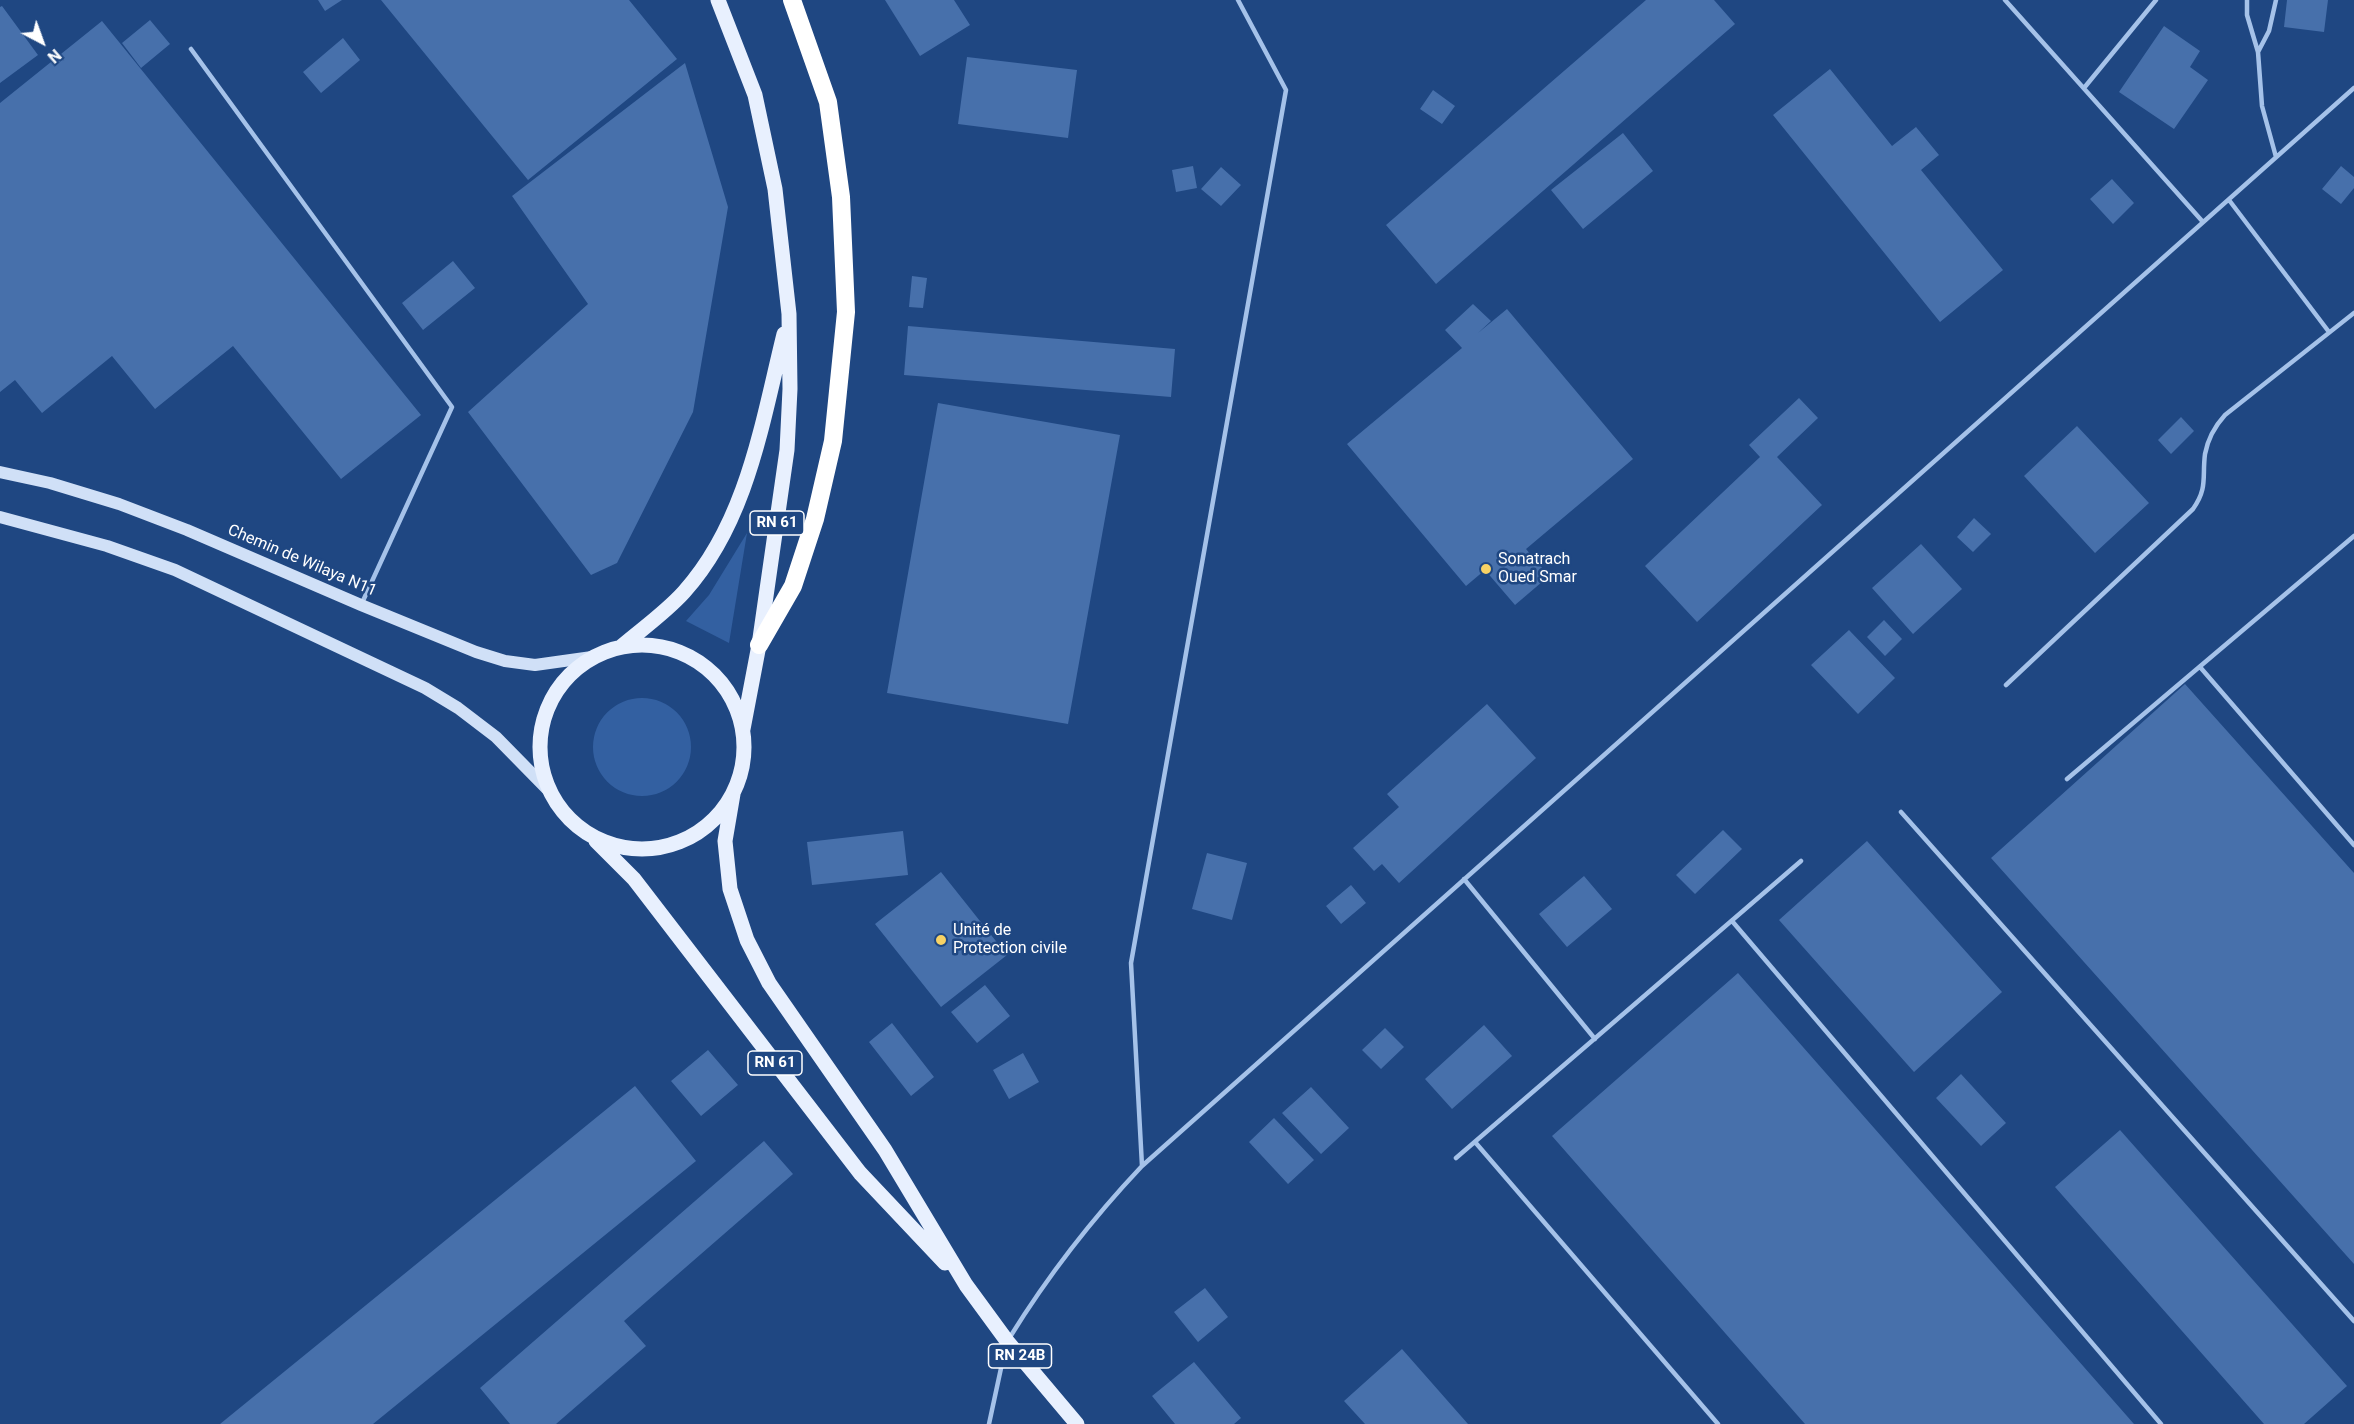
<!DOCTYPE html>
<html>
<head>
<meta charset="utf-8">
<style>
  body { margin:0 }
  #map { position:relative; width:2354px; height:1424px; overflow:hidden; background:#1f4782; font-family:Roboto,sans-serif }
  canvas { display:block }
  .north { position:absolute; left:12px; top:12px; width:60px; height:60px; -webkit-text-stroke:4px #1f4782; paint-order:stroke; rotate:139deg; font-size:16px; font-weight:700; line-height:24px; text-align:center; color:#fff }
  .north::after { content:''; display:block; margin:auto; width:21px; height:27px; background:#fff; clip-path:polygon(50% 0,100% 100%,50% 72%,0 100%) }
</style>
</head>
<body>
<div id="map">
<canvas width="2354" height="1424"></canvas>
<div class="north">N</div>
</div>
<script>
const c = document.querySelector('canvas').getContext('2d');
c.lineJoin = 'round';
function paint(path, color) { c.fillStyle = color; c.fill(path, 'evenodd'); }
function stroke(path, color, width, dash) { c.strokeStyle = color; c.lineWidth = width; c.lineCap = dash ? 'butt' : 'round'; c.setLineDash(dash || []); c.stroke(path); }
function write(font, color, halo, rows, align = 'center') {
  c.font = font + ' Roboto,sans-serif'; c.lineWidth = 5; c.setLineDash([]); c.textBaseline = 'middle'; c.strokeStyle = halo; c.fillStyle = color; for (const [text, x, y, turn = 0] of rows) {
    c.save(); c.translate(x, y); c.rotate((+turn || 0) * Math.PI / 180); c.textAlign = isNaN(turn) ? turn : align; if (halo) c.strokeText(text, 0, 0); c.fillText(text, 0, 0); c.restore();
  }
}
const green = new Path2D(`
  M747 533 729 643 686 621 709 595Z
  M593 747a49 49 0 1 1 98 0a49 49 0 1 1-98 0Z`);
const building = new Path2D(`
  M318 0H342L325 11Z
  M381 0H629L677 59 528 180Z
  M885 0H954L970 25 920 56Z
  M1646 0H1714L1735 24 1436 284 1386 225Z
  M2287 0H2328L2324 32 2284 27Z
  M2 6 38 55 0 83V7Z
  M150 20 170 44 141 68 122 43Z
  M102 21 421 415 341 479 233 346 155 409 112 356 42 413 15 380 0 392V103Z
  M2164 26 2200 51 2190 67 2208 80 2174 129 2119 92Z
  M343 38 360 60 321 93 303 72Z
  M967 57 1077 70 1068 138 958 124Z
  M685 63 728 207 693 412 617 563 591 575 468 412 588 304 512 196Z
  M1830 69 1892 146 1916 127 1939 155 1921 170 2003 270 1940 322 1773 115Z
  M1433 90 1455 106 1442 124 1420 109Z
  M1623 133 1653 171 1583 229 1551 190Z
  M1193 166 1197 188 1176 192 1172 170Z
  M2341 166 2354 177V188L2341 204 2322 189Z
  M1221 167 1241 185 1221 206 1201 189Z
  M2112 179 2134 203 2113 224 2090 199Z
  M453 261 475 288 423 330 402 303Z
  M912 276 927 278 923 308 909 307Z
  M1473 304 1491 321 1478 333 1507 309 1633 459 1526 549 1549 576 1515 605 1485 570 1466 586 1347 444 1462 348 1445 330Z
  M908 326 1175 349 1171 397 904 375Z
  M1799 398 1818 418 1777 457 1822 505 1697 622 1645 566 1760 457 1749 445Z
  M938 403 1120 435 1068 724 887 693Z
  M2181 417 2194 431 2171 454 2158 440Z
  M2077 426 2149 503 2095 553 2024 476Z
  M1974 518 1991 534 1973 552 1957 537Z
  M1921 544 1962 589 1913 634 1872 588Z
  M1884 620 1902 639 1885 656 1867 637Z
  M1849 630 1895 678 1858 714 1811 665Z
  M2185 684 2354 873V1264L1991 858Z
  M1487 704 1536 758 1399 883 1382 864 1374 871 1353 848 1399 807 1387 794Z
  M1723 830 1742 849 1695 894 1676 875Z
  M903 831 908 875 812 885 807 842Z
  M1867 841 2002 992 1914 1072 1779 920Z
  M1207 853 1247 863 1232 920 1192 909Z
  M941 872 1007 955 941 1007 875 924Z
  M1584 876 1612 909 1567 947 1539 914Z
  M1351 885 1366 903 1341 924 1326 906Z
  M1738 973 2134 1424H1805L1552 1136Z
  M985 985 1010 1016 977 1043 951 1012Z
  M892 1023 934 1077 911 1096 869 1042Z
  M1484 1025 1512 1056 1452 1109 1425 1079Z
  M1385 1028 1404 1047 1381 1069 1362 1050Z
  M708 1050 738 1085 701 1116 671 1081Z
  M1023 1053 1039 1082 1009 1099 993 1070Z
  M1961 1074 2006 1123 1981 1146 1936 1098Z
  M635 1086 696 1161 373 1424H220Z
  M1311 1087 1349 1128 1321 1154 1282 1113Z
  M1274 1118 1314 1160 1288 1184 1249 1142Z
  M2120 1130 2347 1386 2304 1424H2264L2055 1187Z
  M764 1141 793 1174 624 1321 646 1346 556 1424H510L480 1388Z
  M1205 1288 1228 1317 1198 1342 1174 1312Z
  M1402 1349 1468 1424H1365L1344 1401Z
  M1194 1362 1241 1418 1234 1424H1175L1152 1396Z`);
const lane = new Path2D(`
  M2005 0 2203 222
  M2247 0V15L2258 52 2262 106 2276 157
  M191 49 452 407 362 603
  M2258 52 2269 31 2276 0
  M2084 88 2156 0
  M2229 200 2329 332
  M2200 667 2354 845
  M2006 685 2193 509C2208 488 2202 477 2205 454 2208 438 2215 426 2225 415L2354 313
  M2067 779 2354 536
  M1901 812 2354 1321
  M1464 879 1595 1039
  M1732 921 2161 1424
  M1475 1142 1718 1424
  M1456 1158 1801 861
  M1142 1166 1131 963 1286 90 1238 0
  M1010 1337C1049 1274 1091 1220 1142 1166L2354 88
  M989 1424 1006 1345`);
const secondary = new Path2D(`
  M0 472 50 483 119 504 187 530 361 605 476 652 505 661 535 665 592 657
  M0 517 107 546 175 570 425 688 458 708 496 737 549 791`);
const primary = new Path2D(`
  M718 0 755 95 775 189 789 314 790 389 787 450 759 645 743 729
  M540 747a102 102 0 1 1 204 0a102 102 0 1 1-204 0Z
  M622 646C642 629 666 612 684 592 747 522 762 423 784 334
  M733 794 725 841 730 889 747 940 769 983 885 1150 966 1285 1007 1341 1077 1424
  M596 841 634 879 860 1173 945 1263`);
const highway = new Path2D(`
  M759 645 793 586 815 519 833 441 846 312 841 197 828 102 792 0`);
const markers = [
  [1486,569,6,"#f7d265"],
  [941,940,6,"#f7d265"]
];
const shields = [
  [777,523,54],
  [775,1063,54],
  [1020,1356,63]
];
const shieldNames = [
  ["RN 61",777,523],
  ["RN 61",775,1063],
  ["RN 24B",1020,1356]
];
const poiNames = [
  ["Sonatrach",1498,560],
  ["Oued Smar",1498,578],
  ["Unité de",953,931],
  ["Protection civile",953,949]
];
const streetNames = [
  ["Chemin de Wilaya N11",302,561,23]
];
paint(green, '#3360a1');
paint(building, '#4770ab');
stroke(lane, '#a5c2e9', 4.5);
stroke(secondary, '#d0e0f7', 12);
stroke(primary, '#e8f0fe', 15);
stroke(highway, '#fff', 18);
for (const [x, y, r, color] of markers) { const dot = new Path2D(); dot.arc(x, y, r, 0, 2 * Math.PI); c.fillStyle = color; c.fill(dot); stroke(dot, '#1f4782', 2); }
for (const [x, y, w] of shields) { const box = new Path2D(); box.roundRect(x - w / 2, y - 12, w, 24, 4.5); c.fillStyle = '#1f4782'; c.fill(box); stroke(box, '#fff', 1.5); }
write('bold 15px', '#fff', null, shieldNames);
write('16px', '#fff', '#1f4782', poiNames, 'left');
write('16px', '#fff', '#1f4782', streetNames);
</script>
</body>
</html>
